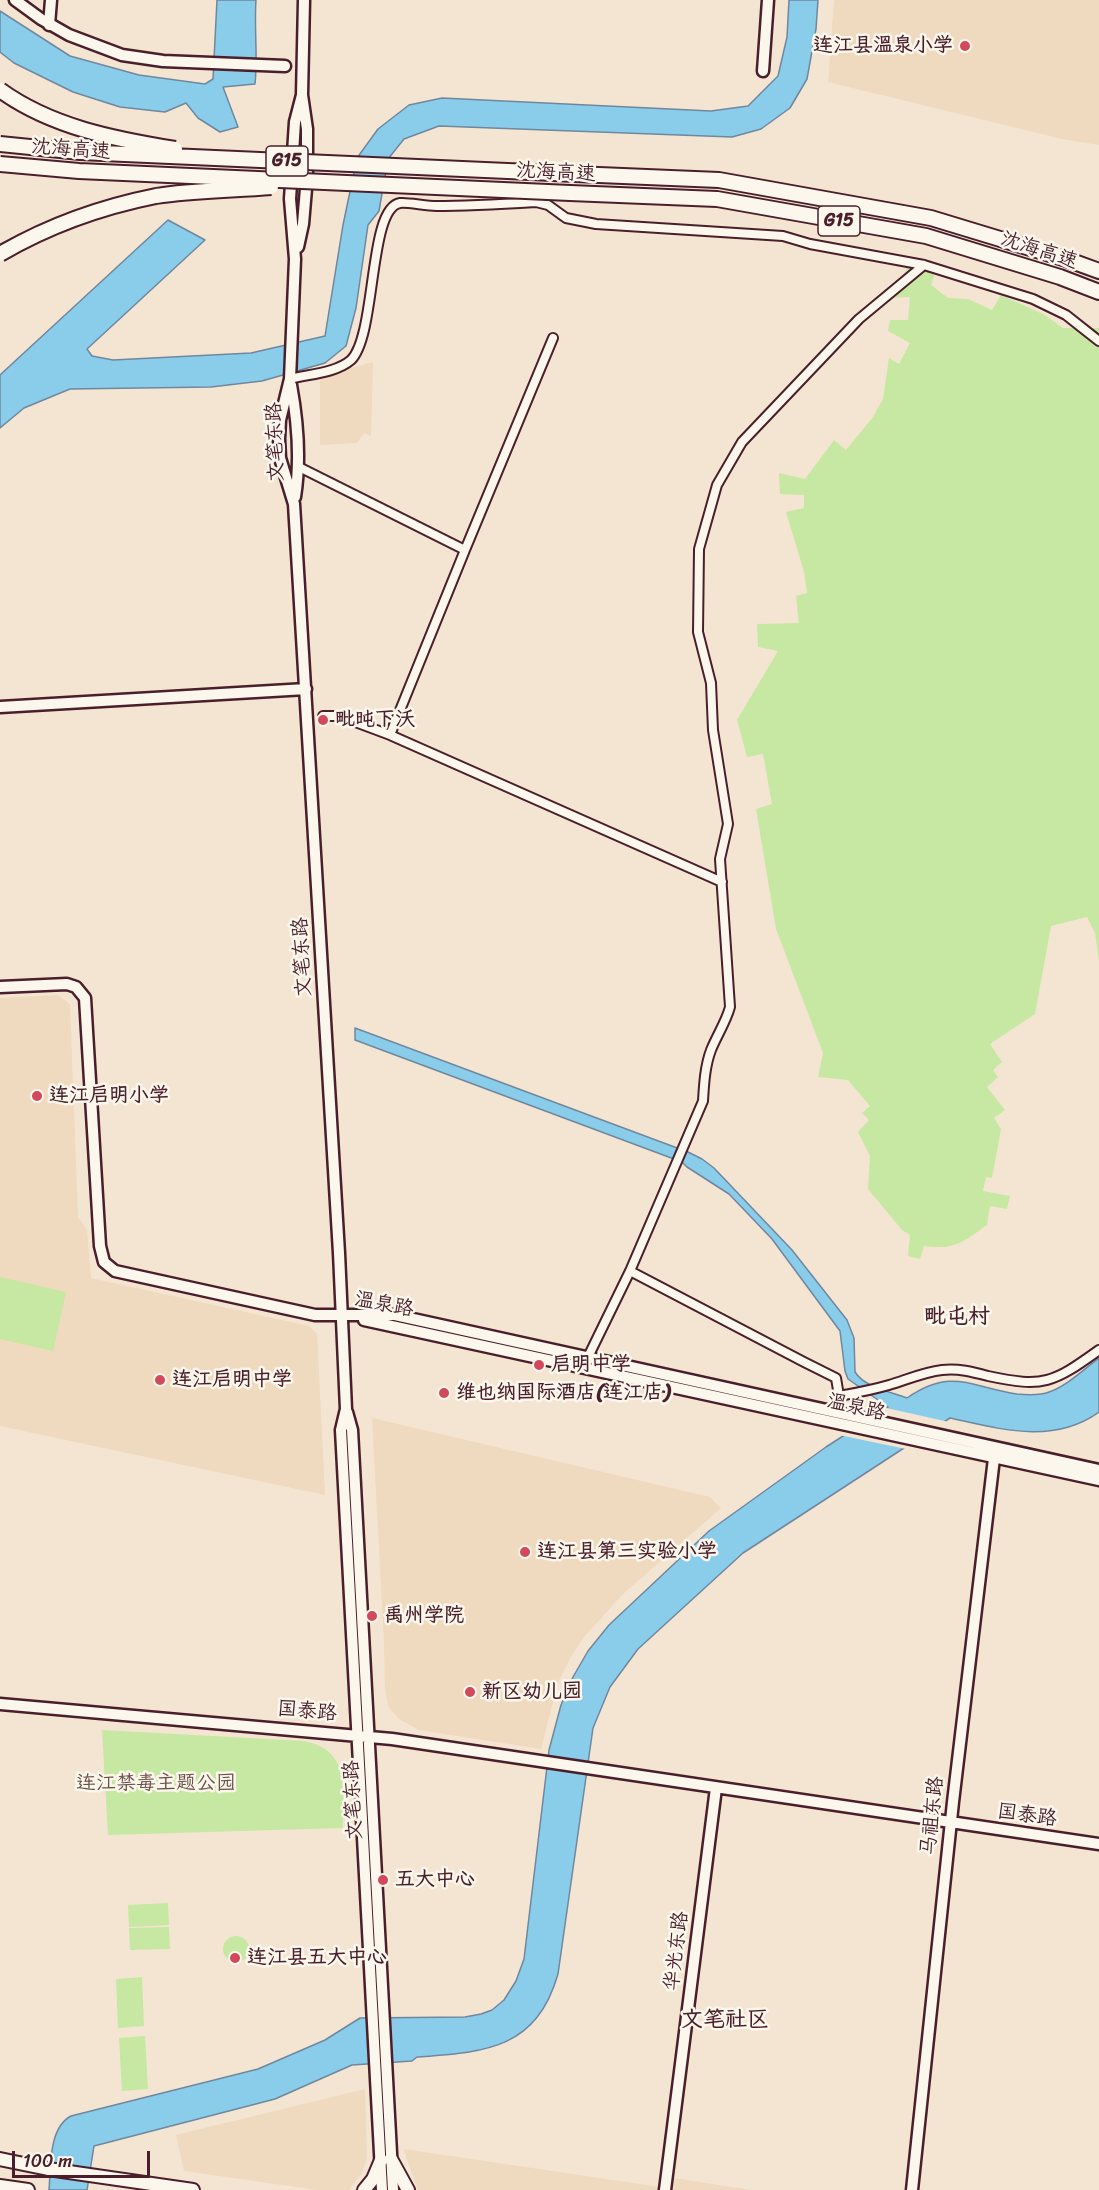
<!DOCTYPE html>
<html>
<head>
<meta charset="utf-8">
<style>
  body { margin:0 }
  #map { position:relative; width:1099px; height:2190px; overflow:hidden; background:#f4e5d2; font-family:Sriracha,sans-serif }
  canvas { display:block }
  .scale { position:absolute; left:12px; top:2151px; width:138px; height:27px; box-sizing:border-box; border:3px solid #4a1f2b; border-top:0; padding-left:8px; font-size:18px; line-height:21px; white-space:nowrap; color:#4a1f2b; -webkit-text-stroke:4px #fbf7ec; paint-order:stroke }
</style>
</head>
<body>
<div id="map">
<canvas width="1099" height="2190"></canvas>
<div class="scale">100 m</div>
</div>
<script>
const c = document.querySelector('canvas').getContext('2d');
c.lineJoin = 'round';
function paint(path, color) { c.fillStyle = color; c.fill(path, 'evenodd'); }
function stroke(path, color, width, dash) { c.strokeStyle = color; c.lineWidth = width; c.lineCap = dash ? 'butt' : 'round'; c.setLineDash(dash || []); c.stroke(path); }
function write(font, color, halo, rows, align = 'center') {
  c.font = font + ' Sriracha,"LXGW WenKai TC",sans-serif'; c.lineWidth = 5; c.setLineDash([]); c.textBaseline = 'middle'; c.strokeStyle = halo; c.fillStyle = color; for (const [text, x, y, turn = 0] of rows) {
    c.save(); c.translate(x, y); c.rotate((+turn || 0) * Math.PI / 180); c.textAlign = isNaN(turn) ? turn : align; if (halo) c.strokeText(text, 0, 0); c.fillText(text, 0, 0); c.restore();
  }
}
const built = new Path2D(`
  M834 0H1099V145L1062 139 828 82Z
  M373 362 371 436 364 433 357 443 320 445V376Z
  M58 995 70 1004 78 1217 87 1230 91 1278 309 1326 317 1334 325 1495 0 1426V998Z
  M372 1418 710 1497 721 1508 622 1595 584 1637 570 1658 558 1683 541 1749 419 1730 399 1719 388 1706 385 1688 384 1643Z
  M365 2089 367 2158 362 2173 349 2190H317L184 2171 176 2135Z
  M404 2149 660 2187 659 2190H418L407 2160Z
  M674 2178 751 2190H672Z`);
const green = new Path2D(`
  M905 264 935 273 931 285 948 298 968 299 992 310 1001 295 1045 315 1063 328H1099V961L1095 933 1087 917 1051 926 1035 1014 990 1044 1002 1062 993 1070 998 1077 987 1087 1005 1110 994 1118 1001 1129 992 1178 986 1177 983 1191 1010 1196 1007 1209 990 1206 987 1225C963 1242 956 1250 924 1246L920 1259 908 1256 910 1235 902 1230 868 1189 870 1156 858 1132 869 1120 862 1113 870 1106 848 1080 818 1077 823 1053 776 929 756 809 772 804 763 754 747 757 737 720 778 651 758 647 757 624 799 623 796 596 807 593 804 572 786 512 804 508V495L780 494 779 473 805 479 834 440 846 450 873 417 883 399 889 358 899 364 910 343 888 331 890 320H908L910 297 888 298 906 271Z
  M0 1277 66 1292 53 1351 0 1339Z
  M102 1730 304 1741C351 1750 343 1790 343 1828L108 1835Z
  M168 1903 169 1925 129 1927 128 1905Z
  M169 1927 170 1949 130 1950 129 1928Z
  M223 1949a13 13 0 1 1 26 0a13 13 0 1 1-26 0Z
  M142 1977 144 2026 118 2028 116 1979Z
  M145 2036 148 2089 122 2091 119 2038Z`);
const water = new Path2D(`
  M217 0H256C254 28 258 56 255 84L223 87 238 127 220 132 198 118 186 103 165 112 120 107 73 92 14 63 0 52V11L70 56 139 75 205 84 213 79Z
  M789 0H818L816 29 807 79 790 108 761 129 732 137 439 126 404 139 388 159 379 211 368 225 356 308 346 346 325 363 262 381 211 387 70 389 24 408 0 428V375L168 220 205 240 87 349 92 356 113 360 251 353 325 336 343 225 357 158 378 129 409 105 442 98 711 111 748 106 778 76 787 37Z
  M355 1028 688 1152 702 1159 714 1168 792 1250 847 1320 854 1338 855 1372C864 1387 891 1392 907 1398 952 1367 970 1387 1017 1394 1027 1395 1039 1396 1049 1392 1067 1386 1084 1369 1099 1358V1412C1053 1445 1000 1429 950 1418L743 1553 638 1649 610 1687 593 1728 558 1974C536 2050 485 2052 417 2057L412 2061 352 2065 275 2099 94 2146 87 2190H49C51 2168 48 2128 71 2116L258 2069 325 2040 360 2018 465 2017 481 2014 492 2010 504 2000 516 1981 524 1959 549 1750 561 1705 573 1677 588 1651 609 1625 709 1531 826 1447 888 1407 848 1379 845 1371 840 1331 772 1239 729 1194 687 1167 682 1162 355 1040Z`);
const pier = new Path2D(`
  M882 1407 949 1422 906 1449 839 1435Z`);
const street = new Path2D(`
  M290 379C309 374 336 373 351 360 377 334 368 208 400 203 407 202 426 206 436 206 469 206 503 204 536 202L548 205 566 218 596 224 783 236 810 244 924 265 1033 299 1066 315 1099 341
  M299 467 465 550 553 338
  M323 716H339L390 735 722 882
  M390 735 465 550
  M630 1271 804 1362 836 1378 839 1396 835 1411
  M588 1357 630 1271 703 1101C704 1084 705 1066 711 1050 717 1035 726 1022 730 1007L720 859 728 824 713 730 711 683 698 632 699 549 717 485 742 442 859 319 924 265
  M839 1396C855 1393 872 1390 889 1385 906 1380 924 1372 942 1370 958 1368 973 1372 988 1376 1044 1388 1053 1383 1099 1350`);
const secondary = new Path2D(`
  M15 0 41 19 69 35 122 55 163 61 285 66
  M49 25 51 0
  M763 71 768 0
  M302 95 295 122 290 199 295 259 290 379 280 420 279 439 280 458 294 504 339 1253 346 1409 341 1430 382 2190
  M298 247 303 224 307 177V129L302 95 304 0
  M291 385C298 423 301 459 295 497
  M0 707 306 689
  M0 987 67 984 76 987 85 998 100 1246 104 1262 115 1271 315 1315H395L1099 1470
  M364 1320 1099 1480
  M347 1412 352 1430 393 2190
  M0 1704 392 1739 1099 1844
  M665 2190 716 1788
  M912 2190 953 1802 995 1450`);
const primary = new Path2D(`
  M0 2159 48 2169 193 2190
  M391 2159 408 2190
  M0 2186 28 2190
  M364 2190 373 2179 381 2160`);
const highway = new Path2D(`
  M575 174 719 180 931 218 1066 259 1099 271
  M570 193 717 199 926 236 1060 277 1099 292`);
const highwayBridge = new Path2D(`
  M0 90C51 127 114 139 175 149
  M0 144 80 152 575 174
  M0 164 79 171 570 193
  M0 254C48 226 101 207 156 196 191 190 235 190 271 187`);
const markers = [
  [965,46,6,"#d1495b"],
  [323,720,6,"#d1495b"],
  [37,1096,6,"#d1495b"],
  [539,1365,6,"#d1495b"],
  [160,1380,6,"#d1495b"],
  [444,1393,6,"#d1495b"],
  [525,1552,6,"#d1495b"],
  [372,1616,6,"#d1495b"],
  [470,1692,6,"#d1495b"],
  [383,1880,6,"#d1495b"],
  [235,1958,6,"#d1495b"]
];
const shields = [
  [287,161,42],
  [839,221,42]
];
const shieldNames = [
  ["G15",287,161],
  ["G15",839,221]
];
const poiNames = [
  ["连江县温泉小学",953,46,"right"],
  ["毗旽下沃",335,720],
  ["连江启明小学",49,1096],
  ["启明中学",551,1365],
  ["连江启明中学",172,1380],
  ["维也纳国际酒店(连江店)",456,1393],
  ["连江县第三实验小学",537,1552],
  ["禹州学院",384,1616],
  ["新区幼儿园",482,1692],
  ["五大中心",395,1880],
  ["连江县五大中心",247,1958]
];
const streetNames = [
  ["沈海高速",71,150,4],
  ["沈海高速",556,173,3],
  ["沈海高速",1039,251,18],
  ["文笔东路",276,442,-92],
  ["文笔东路",303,957,-93],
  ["温泉路",384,1305,11],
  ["温泉路",856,1408,13],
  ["国泰路",307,1712,5],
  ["文笔东路",354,1800,-93],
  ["马祖东路",933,1816,-84],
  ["国泰路",1027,1816,8],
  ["华光东路",677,1951,-83]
];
const parkNames = [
  ["连江禁毒主题公园",156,1784]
];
const quarterNames = [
  ["毗屯村",957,1317],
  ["文笔社区",725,2020]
];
paint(built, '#efd9bf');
paint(green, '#c6e8a2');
paint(water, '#89cdeb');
stroke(water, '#70879e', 1.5);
paint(pier, '#f4e5d2');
stroke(street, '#4a1f2b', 12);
stroke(secondary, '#4a1f2b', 15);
stroke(primary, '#4a1f2b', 16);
stroke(highway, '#4a1f2b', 18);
stroke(street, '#fbf7ec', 8);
stroke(secondary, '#fbf7ec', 10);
stroke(primary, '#fbf7ec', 12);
stroke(highway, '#fbf7ec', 14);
stroke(highwayBridge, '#4a1f2b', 18, []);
stroke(highwayBridge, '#fbf7ec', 14);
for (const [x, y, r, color] of markers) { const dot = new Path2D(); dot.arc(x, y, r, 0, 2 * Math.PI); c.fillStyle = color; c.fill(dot); stroke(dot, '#fbf7ec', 2); }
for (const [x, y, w] of shields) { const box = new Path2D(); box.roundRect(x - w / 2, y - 15, w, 30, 4.5); c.fillStyle = '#fbf7ec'; c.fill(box); stroke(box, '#4a1f2b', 1.5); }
write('bold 18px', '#4a1f2b', null, shieldNames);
write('bold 20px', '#4a1f2b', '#fbf7ec', poiNames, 'left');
write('20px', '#4a1f2b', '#fbf7ec', streetNames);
write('20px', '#695149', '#fbf7ec', parkNames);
write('bold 22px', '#4a1f2b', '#fbf7ec', quarterNames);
</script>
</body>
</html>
